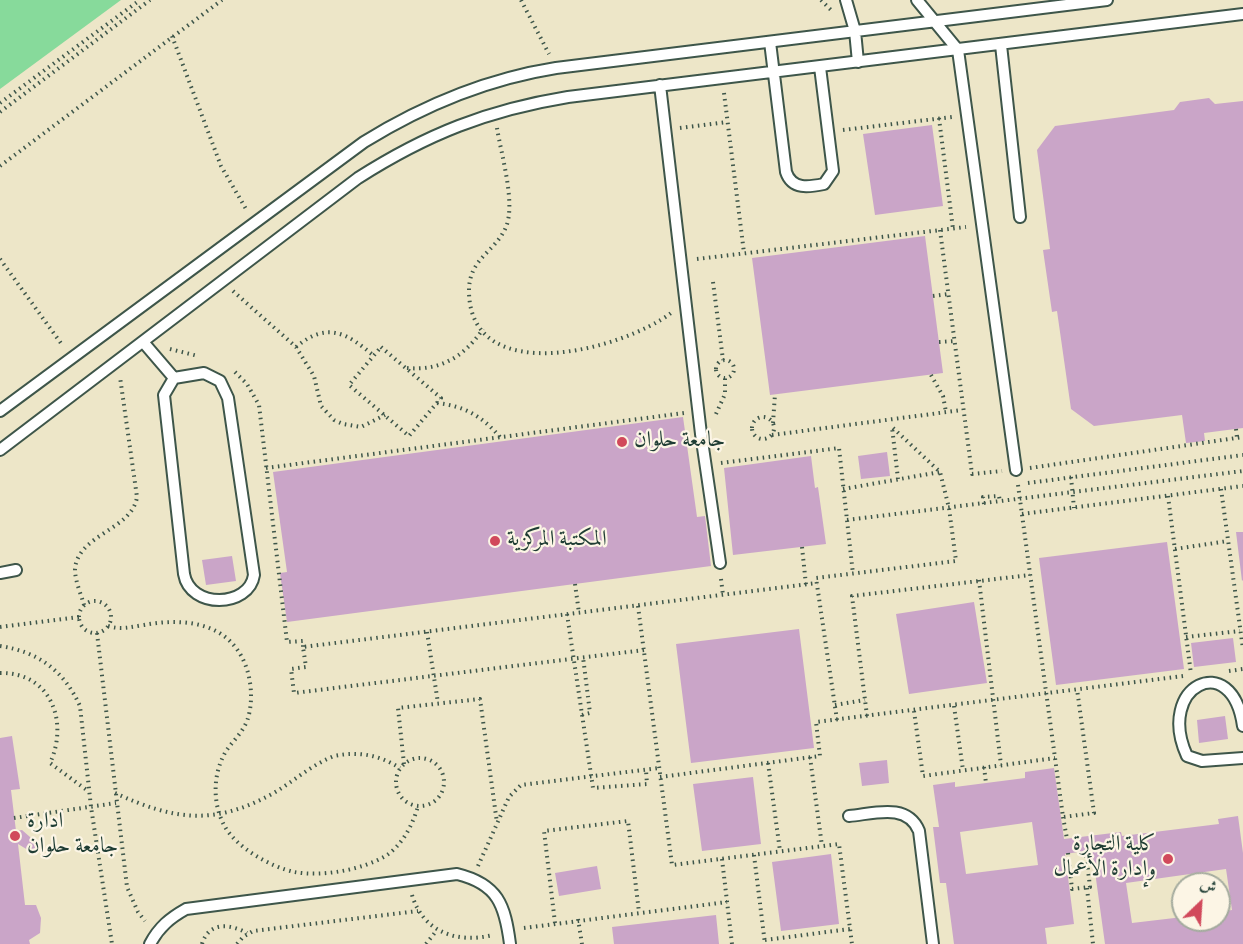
<!DOCTYPE html>
<html>
<head>
<meta charset="utf-8">
<style>
  body { margin:0 }
  #map { position:relative; width:1243px; height:944px; overflow:hidden; background:#ede6c8; font-family:"Sorts Mill Goudy",Amiri,serif }
  canvas { display:block }
  .north { position:absolute; left:1171px; top:872px; width:60px; height:60px; box-sizing:border-box; background:#fcf5e5; border:2px solid #a4ab9e; border-radius:50%; rotate:25deg; font-size:16px; font-weight:700; line-height:24px; text-align:center; color:#1f3d34 }
  .north::after { content:''; display:block; margin:auto; width:21px; height:27px; background:#d1495b; clip-path:polygon(50% 0,100% 100%,50% 72%,0 100%) }
</style>
</head>
<body>
<div id="map">
<canvas width="1243" height="944"></canvas>
<div class="north">ش</div>
</div>
<script>
const c = document.querySelector('canvas').getContext('2d');
c.lineJoin = 'round';
function paint(path, color) { c.fillStyle = color; c.fill(path, 'evenodd'); }
function stroke(path, color, width, dash) { c.strokeStyle = color; c.lineWidth = width; c.lineCap = dash ? 'butt' : 'round'; c.setLineDash(dash || []); c.stroke(path); }
function write(font, color, halo, rows, align = 'center') {
  c.font = font + ' "Sorts Mill Goudy",Amiri,serif'; c.lineWidth = 4.5; c.setLineDash([]); c.textBaseline = 'middle'; c.strokeStyle = halo; c.fillStyle = color; for (const [text, x, y, turn = 0] of rows) {
    c.save(); c.translate(x, y); c.rotate((+turn || 0) * Math.PI / 180); c.textAlign = isNaN(turn) ? turn : align; if (halo) c.strokeText(text, 0, 0); c.fillText(text, 0, 0); c.restore();
  }
}
const green = new Path2D(`
  M0 0H121L0 89Z`);
const building = new Path2D(`
  M1209 98 1215 104 1243 101V428L1204 433 1205 441 1186 443 1182 415 1094 426 1071 409 1057 311 1052 312 1043 250 1050 249 1037 150 1055 126 1174 110 1180 102Z
  M932 125 943 206 875 215 863 134Z
  M925 236 943 373 770 395 752 258Z
  M683 417 697 517 705 516 711 566 287 622 280 573 287 572 273 472Z
  M887 452 890 476 861 479 858 456Z
  M811 456 815 488 818 487 826 544 733 555 724 468Z
  M1236 532H1243V580L1242 581Z
  M1167 542 1184 669 1056 685 1039 558Z
  M232 556 236 581 206 585 202 560Z
  M974 602 987 683 909 694 896 614Z
  M799 629 814 748 691 763 676 644Z
  M1233 638 1236 662 1194 667 1191 643Z
  M1225 716 1228 739 1199 743 1197 720Z
  M12 736 20 789 11 790 16 831 22 830 38 844 33 853 18 844 25 905H36L41 918 40 933 29 940 30 944H0V738Z
  M887 760 889 783 862 786 859 763Z
  M1054 768 1064 839 1121 832 1122 836 1219 824 1218 819 1238 816 1243 853V944H1105L1092 850 1065 854 1074 924 1045 928 1047 944H954L946 883H940L933 827H939L933 785 955 782V787L1025 778V772ZM1032 822 1038 865 966 874 960 832ZM1226 869 1232 910 1219 912V920H1183V917L1132 923 1126 883Z
  M753 777 761 844 702 851 693 784Z
  M831 854 839 924 781 931 772 862Z
  M597 866 601 889 559 896 555 873Z
  M716 915 719 944H614L612 927Z`);
const path = new Path2D(`
  M521 0 549 54
  M821 0 831 10
  M172 36 221 166 246 209
  M724 93 744 253
  M0 103 140 0
  M0 112 150 0
  M939 118 953 229
  M497 128C501 154 516 203 506 227 495 253 468 258 469 293 472 390 624 349 671 313
  M680 128 727 122
  M843 130 952 117
  M0 166 222 0
  M940 230 972 474 1002 471
  M0 259 63 346
  M697 259 966 227
  M713 282 723 360
  M233 291 296 347 314 376 321 406 334 420 343 424 361 427 385 415
  M933 296 948 294
  M939 342 955 341
  M296 347C327 321 347 333 374 356
  M381 347 441 398 409 436 349 385Z
  M170 349 198 356
  M716 369a9 9 0 1 1 18 0a9 9 0 1 1-18 0Z
  M407 368C440 371 464 357 483 329
  M235 372 247 384 259 405 287 642 303 641V647
  M931 375 943 396 946 412
  M437 403C464 406 482 416 500 437
  M716 414 725 394V377
  M752 428a11 11 0 1 1 22 0a11 11 0 1 1-22 0Z
  M773 423 775 394
  M1236 429 1237 438
  M772 435 962 410
  M721 463 839 448 853 574
  M266 468 684 413
  M1030 468 1243 437
  M1071 477 1074 508
  M1028 483 1243 455
  M1018 485 1063 817 1094 813 1077 689
  M843 489 940 472
  M1221 489 1243 649
  M1168 496 1191 674
  M984 504 983 497 999 496 1000 502
  M1022 514 1243 486
  M847 520 1243 471
  M802 547 806 585
  M1175 549 1228 541
  M721 579 723 595
  M979 580 1001 765
  M575 584 579 613
  M79 617a16 16 0 1 1 32 0a16 16 0 1 1-32 0Z
  M84 605C81 594 75 581 75 569 78 534 132 530 137 497L120 377
  M638 606 672 865 839 844 852 944
  M567 614 593 788 647 784 646 770
  M108 626C121 630 131 627 144 625 176 619 215 620 236 648 251 667 255 699 247 721 242 733 233 741 226 751 213 773 212 802 224 825 235 847 271 867 294 872 322 877 363 870 387 855 403 844 413 824 418 806
  M0 627 79 617
  M427 632 438 703
  M97 633 127 887 138 912 145 921
  M1186 637 1240 631
  M0 646C39 652 64 671 80 706L91 807 112 944
  M644 650 294 693 291 669 306 667 303 647 817 583
  M1229 671 1243 669
  M0 673C51 672 69 722 50 763L88 791
  M835 705 865 700
  M954 706 963 770
  M914 711 923 776 1055 758
  M582 715 590 713 583 657
  M867 716 852 596 1030 575
  M837 720 816 578 956 561 949 508 940 472 892 427 898 479
  M810 757 822 846
  M396 782a24 24 0 1 1 48 0a24 24 0 1 1-48 0Z
  M768 763 780 851
  M404 764 398 708 480 699 497 823
  M984 767 986 783
  M660 777 820 756 816 722 1183 676
  M115 793C174 820 213 826 272 794 293 782 311 765 334 756 359 751 379 755 400 768
  M1063 817 1067 839
  M14 818 116 803
  M1068 853 1072 889 1090 887 1086 853
  M754 855 765 944
  M722 859 732 944
  M478 866 509 797 521 785 659 768
  M1087 888 1093 944
  M412 895C423 932 457 944 493 935
  M578 919 582 944
  M555 923 544 831 628 821 639 912
  M524 928 727 902
  M765 940 850 929
  M202 944C209 921 230 924 247 933
  M237 944 243 937 253 931 418 911
  M426 944 437 930`);
const service = new Path2D(`
  M846 0 855 31 858 62
  M917 0 958 50 1016 470
  M770 42 786 172C792 190 809 187 824 184L833 171 820 67
  M1001 45 1020 217
  M660 85 701 434 720 563
  M144 343 174 378
  M204 373 220 381 228 398 254 575C249 608 190 609 184 574L164 395 174 378Z
  M0 411 364 142C424 105 486 79 556 68L1107 0
  M0 450 358 178C427 134 488 110 568 97L1243 14
  M0 573 16 570
  M1243 726C1232 648 1155 686 1187 756L1202 761 1243 758
  M849 816C873 814 907 802 919 831L933 944
  M150 944C159 927 170 918 186 909L457 874C498 884 505 905 510 944`);
const markers = [
  [622,442,6,"#d1495b"],
  [495,541,6,"#d1495b"],
  [15,836,6,"#d1495b"],
  [1168,859,6,"#d1495b"]
];
const poiNames = [
  ["جامعة حلوان",634,442],
  ["المكتبة المركزية",507,541],
  ["ادارة",27,823],
  ["جامعة حلوان",27,848],
  ["كلية التجارة",1156,846,"right"],
  ["وإدارة الأعمال",1156,871,"right"]
];
paint(green, '#87da9b');
paint(building, '#caa5c8');
stroke(service, '#3e564a', 14);
stroke(path, '#3e564a', 4, [1.5, 4.5]);
stroke(service, '#fff', 10);
for (const [x, y, r, color] of markers) { const dot = new Path2D(); dot.arc(x, y, r, 0, 2 * Math.PI); c.fillStyle = color; c.fill(dot); stroke(dot, '#fcf5e5', 2); }
write('22px', '#1f3d34', '#fcf5e5', poiNames, 'left');
</script>
</body>
</html>
